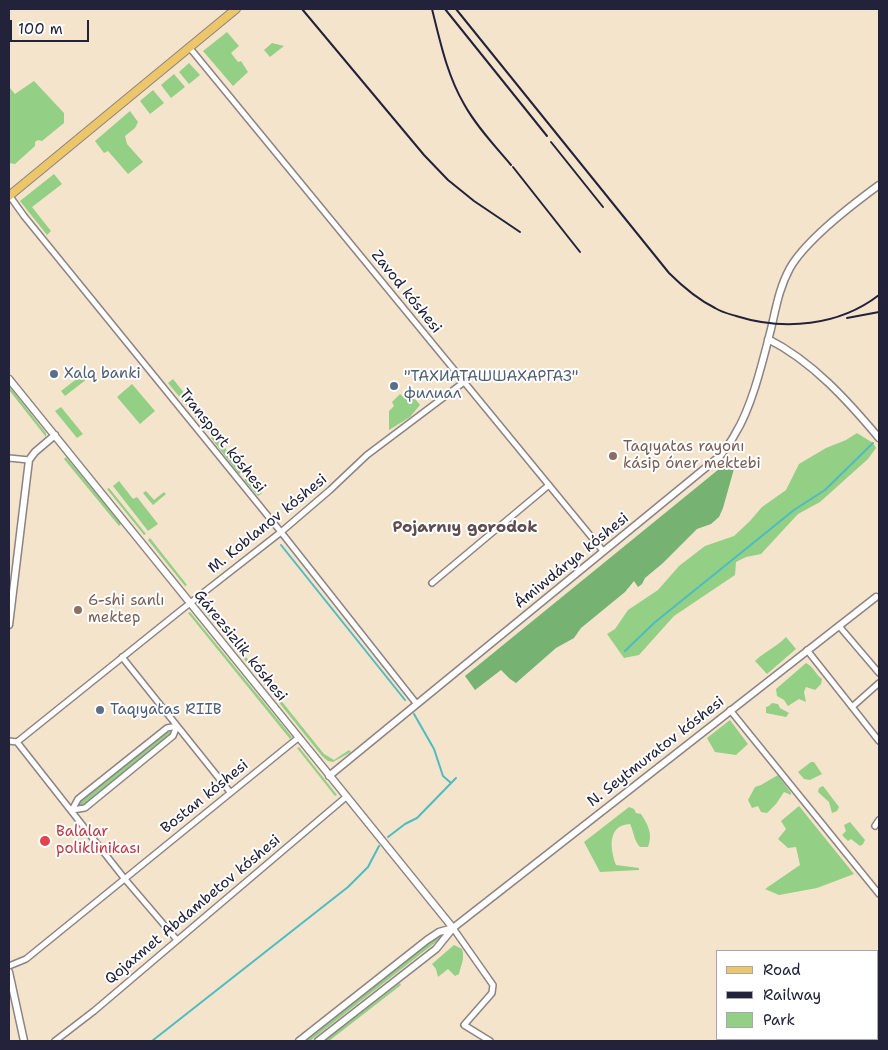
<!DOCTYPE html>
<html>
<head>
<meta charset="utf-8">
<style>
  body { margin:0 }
  #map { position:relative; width:888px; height:1050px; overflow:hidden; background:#f5e4cc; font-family:"Shantell Sans",sans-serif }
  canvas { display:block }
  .frame { position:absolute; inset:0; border:10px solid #22223b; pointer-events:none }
  .legend { position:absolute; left:716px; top:950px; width:162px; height:90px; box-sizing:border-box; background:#fff; border:1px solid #a7a7b1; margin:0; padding:6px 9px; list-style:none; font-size:15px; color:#22223b }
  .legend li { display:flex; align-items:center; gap:10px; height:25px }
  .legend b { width:25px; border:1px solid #a7a7b1 }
  .scale { position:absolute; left:10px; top:20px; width:79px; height:22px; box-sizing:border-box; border:2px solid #22223b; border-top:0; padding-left:6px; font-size:15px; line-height:18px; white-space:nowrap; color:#22223b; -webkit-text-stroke:4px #fff; paint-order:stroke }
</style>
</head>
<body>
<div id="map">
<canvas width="888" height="1050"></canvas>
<div class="frame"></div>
<ul class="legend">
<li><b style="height:6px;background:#ecc669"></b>Road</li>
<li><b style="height:6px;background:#22223b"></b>Railway</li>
<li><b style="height:14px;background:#93cf84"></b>Park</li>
</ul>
<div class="scale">100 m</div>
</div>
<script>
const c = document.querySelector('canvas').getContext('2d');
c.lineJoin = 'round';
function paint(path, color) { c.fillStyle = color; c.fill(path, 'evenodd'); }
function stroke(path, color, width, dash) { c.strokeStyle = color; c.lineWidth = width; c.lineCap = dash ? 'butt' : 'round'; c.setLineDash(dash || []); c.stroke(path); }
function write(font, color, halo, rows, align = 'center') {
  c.font = font + ' "Shantell Sans",sans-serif'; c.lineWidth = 4; c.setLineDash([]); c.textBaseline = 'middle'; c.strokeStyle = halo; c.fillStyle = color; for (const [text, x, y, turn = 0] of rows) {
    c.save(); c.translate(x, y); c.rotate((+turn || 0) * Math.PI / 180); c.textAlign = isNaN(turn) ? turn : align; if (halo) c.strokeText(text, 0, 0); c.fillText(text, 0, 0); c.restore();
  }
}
const green = new Path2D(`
  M227 32 239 46 231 53 238 62 241 61 248 72 233 86 203 51Z
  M272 43 284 46 270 57 264 50Z
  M189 63 200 75 189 84 179 72Z
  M174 74 185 87 171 98 161 85Z
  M34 81 64 113V123L42 141 38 140 35 142V146L15 164 9 163V87L15 94Z
  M153 90 164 103 150 114 140 101Z
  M130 111 138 122 135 128 125 136 127 144 143 162 128 174 108 151 104 153 95 141Z
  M54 174 62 184 32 207 51 231 47 235 20 201Z
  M83 374 87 379 65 396 61 391Z
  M173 379 197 409 192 412 168 383Z
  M132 384 155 411 140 424 117 397Z
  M9 386 46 433V437L9 390Z
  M400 394 406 399 412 398 416 400 420 405 410 417 389 430V411L394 406 392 402Z
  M61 407 83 434 77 438 55 411Z
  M199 412 212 428 208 432 194 415Z
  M857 433 873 443 876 448 868 459 820 502 798 514 761 554 746 557 736 562 735 575 674 616 639 655 624 658 607 634 615 629 628 610 658 590 679 566 705 546 734 536 750 521 762 507 786 490 799 464 826 448 846 440Z
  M215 435 243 471 239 474 211 438Z
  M66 457 121 524 119 526 64 459Z
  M249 476 262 493 258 496 244 480Z
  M119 481 133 499 137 497 158 524 148 531 113 486Z
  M109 488 146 534 144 535 107 489Z
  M146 491 154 500 164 492 166 494 153 505 143 493Z
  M150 538 187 585 185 586 148 540Z
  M201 601 324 754 334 760 349 750 351 752 333 762 328 761 322 756 199 603Z
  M190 612 292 737 290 739 188 613Z
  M786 637 796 649 767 674 755 661C765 651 777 647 786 637Z
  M806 663C814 667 815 674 822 679L821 684 815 690 806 687 804 692 806 702 799 699 788 706 784 700 777 696 776 689Z
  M772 703 778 704 780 708 789 713 786 717 766 713V707L769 706Z
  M730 720 748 744 736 755 715 752 707 738Z
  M166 731 170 732V735L82 806 79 805V802Z
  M299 747 337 795 335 796 297 748Z
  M811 762H814L822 774 810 780 804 779 798 772Z
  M778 775 791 793V795L784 792 776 804 767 813 761 812 758 806 752 808 748 800 755 787 761 785Z
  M823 786 839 807 837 811 832 813 829 802 818 792 819 788Z
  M799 806 854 874 817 888 779 895 765 889 800 865 796 847 788 848 778 839 786 829 781 821Z
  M629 807 634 809 636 813 641 814C648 825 653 834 648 847H640C634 841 634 832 630 824 607 825 610 849 616 865L639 868V870L600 872 584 842Z
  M850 822 865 840 863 844 860 846 851 839 848 841 842 835 846 831 844 825Z
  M439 935 441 938 310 1041H306Z
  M454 945 462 949C465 959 461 965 459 974L455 976 448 969 438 977 436 969 432 964Z
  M400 983 401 985 329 1041H324Z`);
const forest = new Path2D(`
  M735 456 737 458 723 508 719 517 711 524 697 529 663 563 645 578 642 584 638 587 634 581 625 592 581 628 574 638 556 648 516 683 510 679 501 670 475 690 465 676Z`);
const stream = new Path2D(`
  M281 545 405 700
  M625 651 654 623 794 510 825 490 873 443
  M414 714 434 749 443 776 451 783
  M388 837 405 824 417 818 456 778
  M152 1041 348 887 368 867 379 846`);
const minor = new Path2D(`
  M189 47 603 551
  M9 195 24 216 281 532 416 703
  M9 458 29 460
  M432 583 549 485
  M839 626 879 673
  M807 650 879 741
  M122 657 230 792
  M852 707 879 683
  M730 710 879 894
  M177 726 173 736 85 808 72 810 78 799 167 728Z
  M9 741 17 742
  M17 742 180 611 281 532 330 490 367 455 464 382
  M17 742 124 878 177 940
  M875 826 879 820
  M453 928 493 985 492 993 464 1025 490 1041
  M9 966 26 959 298 738
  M55 1041 94 1011 346 797`);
const tertiary = new Path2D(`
  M768 339C812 361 848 401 879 438
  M9 379 453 928
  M9 625 29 460 35 452 55 435
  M329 776 720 456C725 449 731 442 735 434 752 407 763 360 771 329 776 308 779 288 790 268 806 240 853 204 879 185
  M9 972 24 1041
  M299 1041 427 940 439 932 453 928
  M318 1041 436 949 453 928 876 597`);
const primary = new Path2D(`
  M9 196 236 9`);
const rail = new Path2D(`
  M302 9 424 155 448 180 474 201 520 232
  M432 9C440 41 447 75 464 104 476 126 495 146 511 165
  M445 9 547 136
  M456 9 669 273C683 287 697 299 715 308 721 312 729 314 736 316 784 331 839 326 879 295
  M551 142 603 207
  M513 167 580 252
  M847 318 879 312`);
const markers = [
  [54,374,5,"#5c6f8a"],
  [394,386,5,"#5c6f8a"],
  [613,456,5,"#8d6e63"],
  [78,610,5,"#8d6e63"],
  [100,710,5,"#5c6f8a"],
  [45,841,6,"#e0444e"]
];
const streetNames = [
  ["Zavod kóshesi",406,292,51],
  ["Transport kóshesi",222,441,51],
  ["M. Koblanov kóshesi",268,524,-39],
  ["Ámiwdárya kóshesi",572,561,-39],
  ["Gárezsizlik kóshesi",240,646,51],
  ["N. Seytmuratov kóshesi",656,752,-38],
  ["Bostan kóshesi",205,797,-39],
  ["Qojaxmet Abdambetov kóshesi",193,910,-40]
];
const serviceNames = [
  ["Xalq banki",64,374],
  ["\"ТАХИАТАШШАХАРГАЗ\"",404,377],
  ["филиал",404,394],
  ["Taqıyatas RIIB",110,710]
];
const educationNames = [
  ["Taqıyatas rayonı",623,447],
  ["kásip óner mektebi",623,464],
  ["6-shi sanlı",88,601],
  ["mektep",88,618]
];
const healthNames = [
  ["Balalar",56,832],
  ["poliklinikası",56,849]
];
const neighbourhoodNames = [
  ["Pojarnıy gorodok",465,528]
];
paint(green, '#93cf84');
paint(forest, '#76b272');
stroke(stream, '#4dbcc2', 2);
stroke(minor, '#8c8384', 8);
stroke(tertiary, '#8c8384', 9);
stroke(primary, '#8c8384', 10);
stroke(minor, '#fff', 5);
stroke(tertiary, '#fff', 6);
stroke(primary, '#ecc669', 8);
stroke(rail, '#22223b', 2);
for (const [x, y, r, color] of markers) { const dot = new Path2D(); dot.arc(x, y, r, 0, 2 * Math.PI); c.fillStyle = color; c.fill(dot); stroke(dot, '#fff', 2); }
write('15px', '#22223b', '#fff', streetNames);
write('15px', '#4e5e75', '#fff', serviceNames, 'left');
write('15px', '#785e54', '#fff', educationNames, 'left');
write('15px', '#be3a42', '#fff', healthNames, 'left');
write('bold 16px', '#5e4d4f', '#fff', neighbourhoodNames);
</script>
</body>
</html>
